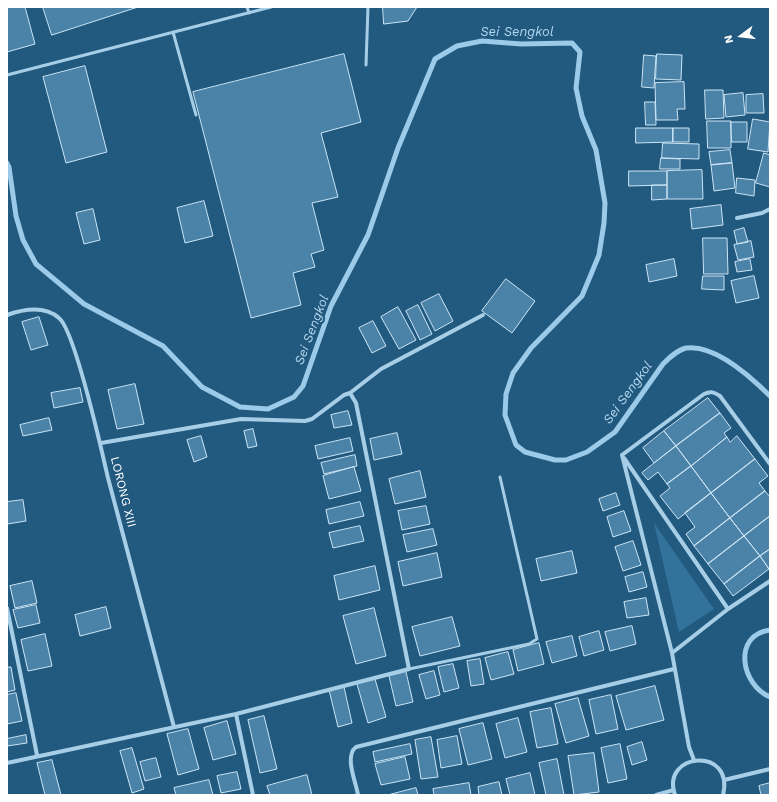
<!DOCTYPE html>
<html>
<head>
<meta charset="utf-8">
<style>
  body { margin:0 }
  #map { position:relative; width:777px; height:802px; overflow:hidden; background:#22597f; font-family:"Work Sans",sans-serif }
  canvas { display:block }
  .frame { position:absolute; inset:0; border:8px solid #fff; pointer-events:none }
  .north { position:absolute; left:721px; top:16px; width:40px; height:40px; -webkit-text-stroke:3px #22597f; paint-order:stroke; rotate:255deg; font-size:11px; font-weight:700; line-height:16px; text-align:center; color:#fff }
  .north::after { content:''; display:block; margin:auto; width:14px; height:18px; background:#fff; clip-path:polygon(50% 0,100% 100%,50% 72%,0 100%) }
</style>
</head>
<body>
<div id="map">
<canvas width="777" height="802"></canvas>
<div class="frame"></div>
<div class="north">N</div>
</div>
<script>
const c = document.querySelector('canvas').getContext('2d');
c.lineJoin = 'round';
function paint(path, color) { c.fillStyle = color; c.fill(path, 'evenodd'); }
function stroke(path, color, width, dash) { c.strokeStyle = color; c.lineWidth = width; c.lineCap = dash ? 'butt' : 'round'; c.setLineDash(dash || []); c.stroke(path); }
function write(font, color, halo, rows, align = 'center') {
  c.font = font + ' "Work Sans",sans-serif'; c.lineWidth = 4; c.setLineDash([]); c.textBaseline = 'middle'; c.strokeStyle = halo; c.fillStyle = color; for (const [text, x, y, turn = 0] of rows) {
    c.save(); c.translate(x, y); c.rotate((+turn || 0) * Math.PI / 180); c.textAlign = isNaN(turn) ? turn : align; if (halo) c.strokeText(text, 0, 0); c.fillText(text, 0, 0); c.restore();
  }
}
const green = new Path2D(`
  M654 523 714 609 679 632Z`);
const stream = new Path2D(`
  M7 163 9 167 16 216 23 240 36 264 84 304 163 346 202 387 240 407 268 409 294 397 303 386 331 306 368 235 398 148 435 59 457 46 482 41 521 44 572 43 580 52 576 88 582 116 596 150 605 203 604 223 599 255 582 296 531 348 513 373 506 394 505 415 516 445 525 452 555 460H566L587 452 615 432 663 364C669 358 677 350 686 348 715 344 751 377 770 396
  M770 630C732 635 741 685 770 697`);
const building = new Path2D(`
  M7 7H25L35 44 7 52Z
  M43 7H138L52 35Z
  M383 7H417L408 21 384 24Z
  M344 54 361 122 321 133 338 197 312 203 324 250 311 254 315 267 293 273 301 305 251 318 193 92Z
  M657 54 682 55 681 80 656 79Z
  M644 55 656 56 654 88 642 87Z
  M85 66 107 152 66 163 43 77Z
  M684 82 685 109H677L678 120H656L655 83Z
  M705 90H723L724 118 706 119Z
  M743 93 745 115 726 117 724 95Z
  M763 94 764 113H746V95Z
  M645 102H655L656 125H646Z
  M753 119 770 122 768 152 748 149Z
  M707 121H731V148H708Z
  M731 122H747V142H732Z
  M636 128H673V142L636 143Z
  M673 128H689V142H673Z
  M663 143 699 144V159L662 158Z
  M730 150 732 163 711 165 709 152Z
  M764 153 770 155V187L756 183Z
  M661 158 680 159V169H660Z
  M732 163 735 188 714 191 711 165Z
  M702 170 703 199H667V171Z
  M629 171H667V185L629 186Z
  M737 178 755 180 754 196 736 193Z
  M652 185H667V199L652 200Z
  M204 201 213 236 185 243 177 208Z
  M721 205 723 225 692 229 690 209Z
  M93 209 100 240 84 244 76 213Z
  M744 228 748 242 737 244 734 231Z
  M703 238H727L728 274H704Z
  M751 241 754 257 738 260 734 245Z
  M674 259 677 276 649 282 646 265Z
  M750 259 752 270 737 272 735 262Z
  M703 276H724V290L702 289Z
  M754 276 759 298 736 303 731 281Z
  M506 279 535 301 512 333 482 311Z
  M439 294 453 321 435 331 421 303Z
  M418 305 432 334 420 340 406 311Z
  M398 307 416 340 399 349 381 317Z
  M39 317 48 345 31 350 22 322Z
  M373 321 386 346 372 353 359 328Z
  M135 384 144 424 117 429 108 390Z
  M80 388 83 402 54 408 51 393Z
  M708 398 720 413 676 446 664 431Z
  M348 411 352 425 334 428 331 415Z
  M720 413 731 428 724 433 727 437 691 466 676 446Z
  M49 418 52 430 23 436 20 425Z
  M253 429 257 446 248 448 244 431Z
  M664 431 676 446 654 463 643 448Z
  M397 433 402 454 374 460 370 439Z
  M201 436 207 457 194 462 187 440Z
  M737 436 755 459 711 493 691 466 727 437 730 442Z
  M350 438 353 451 318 459 315 446Z
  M676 446 691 466 667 484 658 472 648 480 642 473Z
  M355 455 357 466 324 474 321 463Z
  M755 459 768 476 759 483 765 491 730 518 711 493Z
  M691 466 711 493 678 519 660 496 670 488 667 484Z
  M354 467 361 491 329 499 323 476Z
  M420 471 426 497 395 504 389 479Z
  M765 491 770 497V516L744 536 730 518Z
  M616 493 620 505 603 511 599 499Z
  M711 493 730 518 694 546 686 534 695 527 685 513Z
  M23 500 26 521 7 524V502Z
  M360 502 364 516 329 524 326 510Z
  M426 506 430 524 402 530 398 511Z
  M624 511 631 531 613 537 607 517Z
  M770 516V549L760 556 744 536Z
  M730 518 744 536 708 564 694 546Z
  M360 526 364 541 333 548 329 533Z
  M433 529 437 545 407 552 403 535Z
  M744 536 760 556 724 584 708 564Z
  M633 541 641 565 623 571 615 547Z
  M770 549V568L769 569 760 556Z
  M572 551 577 573 541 581 536 559Z
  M437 553 442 577 403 586 398 562Z
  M760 556 769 569 733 596 724 584Z
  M375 566 380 590 339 600 334 576Z
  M643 572 647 587 629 592 625 577Z
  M32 581 37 603 15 608 10 586Z
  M646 598 649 615 627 618 624 602Z
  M36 605 40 623 18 628 13 610Z
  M106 607 111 628 80 636 75 615Z
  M374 608 386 656 356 664 343 616Z
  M452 617 460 646 420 656 412 627Z
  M632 626 636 644 610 651 605 632Z
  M599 631 604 650 584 656 579 637Z
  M45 634 52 666 28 671 21 640Z
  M572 636 577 656 552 663 546 642Z
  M539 643 544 664 518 671 513 650Z
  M508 652 514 674 491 680 485 658Z
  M480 659 484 684 471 686 467 661Z
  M453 664 459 688 444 692 438 667Z
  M7 667H11L15 690 7 692Z
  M434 671 440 695 426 699 419 675Z
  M406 672 413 702 396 706 389 676Z
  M375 679 386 717 368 723 357 684Z
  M655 686 664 720 626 730 616 696Z
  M344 687 352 723 338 727 329 690Z
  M16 693 22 721 7 724V695Z
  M611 695 618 729 596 734 589 700Z
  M578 698 589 736 566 743 555 704Z
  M551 708 558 744 537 748 530 712Z
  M264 716 277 769 260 773 248 720Z
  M518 718 527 752 505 758 496 724Z
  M227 721 236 754 213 760 204 728Z
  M483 723 492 759 468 765 459 729Z
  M188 729 199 769 178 775 167 734Z
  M26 735 27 743 7 746V739Z
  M457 736 462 764 441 768 437 740Z
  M431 737 438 777 421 779 415 740Z
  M642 742 647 760 632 765 627 747Z
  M410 744 412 754 375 762 373 752Z
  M620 744 627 779 608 783 601 748Z
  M132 748 144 789 132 793 120 751Z
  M594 753 599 792 574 795 568 756Z
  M405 757 410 779 381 785 375 764Z
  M156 758 161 777 145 781 140 762Z
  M557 759 564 795H546L539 763Z
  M52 760 61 795H45L37 763Z
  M237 772 241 789 221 793 217 776Z
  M530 773 535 795H510L506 779Z
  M307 775 312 795H270L267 786Z
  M209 780 213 795H176L174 788Z
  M499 782 502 795H479L478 787Z
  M469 783 471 795H434L433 789Z
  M770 783V795H761L759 786Z
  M416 788 418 795H388Z`);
const lane = new Path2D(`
  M247 7 249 13
  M173 32 196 115
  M366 65 368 7
  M7 75 271 7
  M409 669 529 644 537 639 500 477`);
const street = new Path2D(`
  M737 218 762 213 770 209
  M7 315C24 309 44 305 59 318 75 331 102 452 108 478L174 727
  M350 393 381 369 483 315
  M622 455 672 653 728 609 770 581
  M622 455 704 394C711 391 714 392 720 396L770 464
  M624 458 728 609
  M7 608 37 755
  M672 653 689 747 694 760
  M236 714 253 795
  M7 763 236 714 409 669 356 403 350 393 344 395 312 419 305 421 241 419 101 443
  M724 780 770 769
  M358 795C356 782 344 756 356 747L674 669
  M656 795 674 790
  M675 795C660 752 735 746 723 795`);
const streetNames = [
  ["LORONG XIII",123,492,76]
];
const waterNames = [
  ["Sei Sengkol",517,32],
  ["Sei Sengkol",312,330,-69],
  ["Sei Sengkol",628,393,-54]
];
paint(green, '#32729b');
stroke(stream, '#9bcbe8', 5);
paint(building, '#4b83a8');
stroke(building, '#cbe5f5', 1);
stroke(lane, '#a7cee7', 3);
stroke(street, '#a7cee7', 4);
write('12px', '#fff', '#22597f', streetNames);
write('italic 13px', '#b2d7ee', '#22597f', waterNames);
</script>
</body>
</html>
